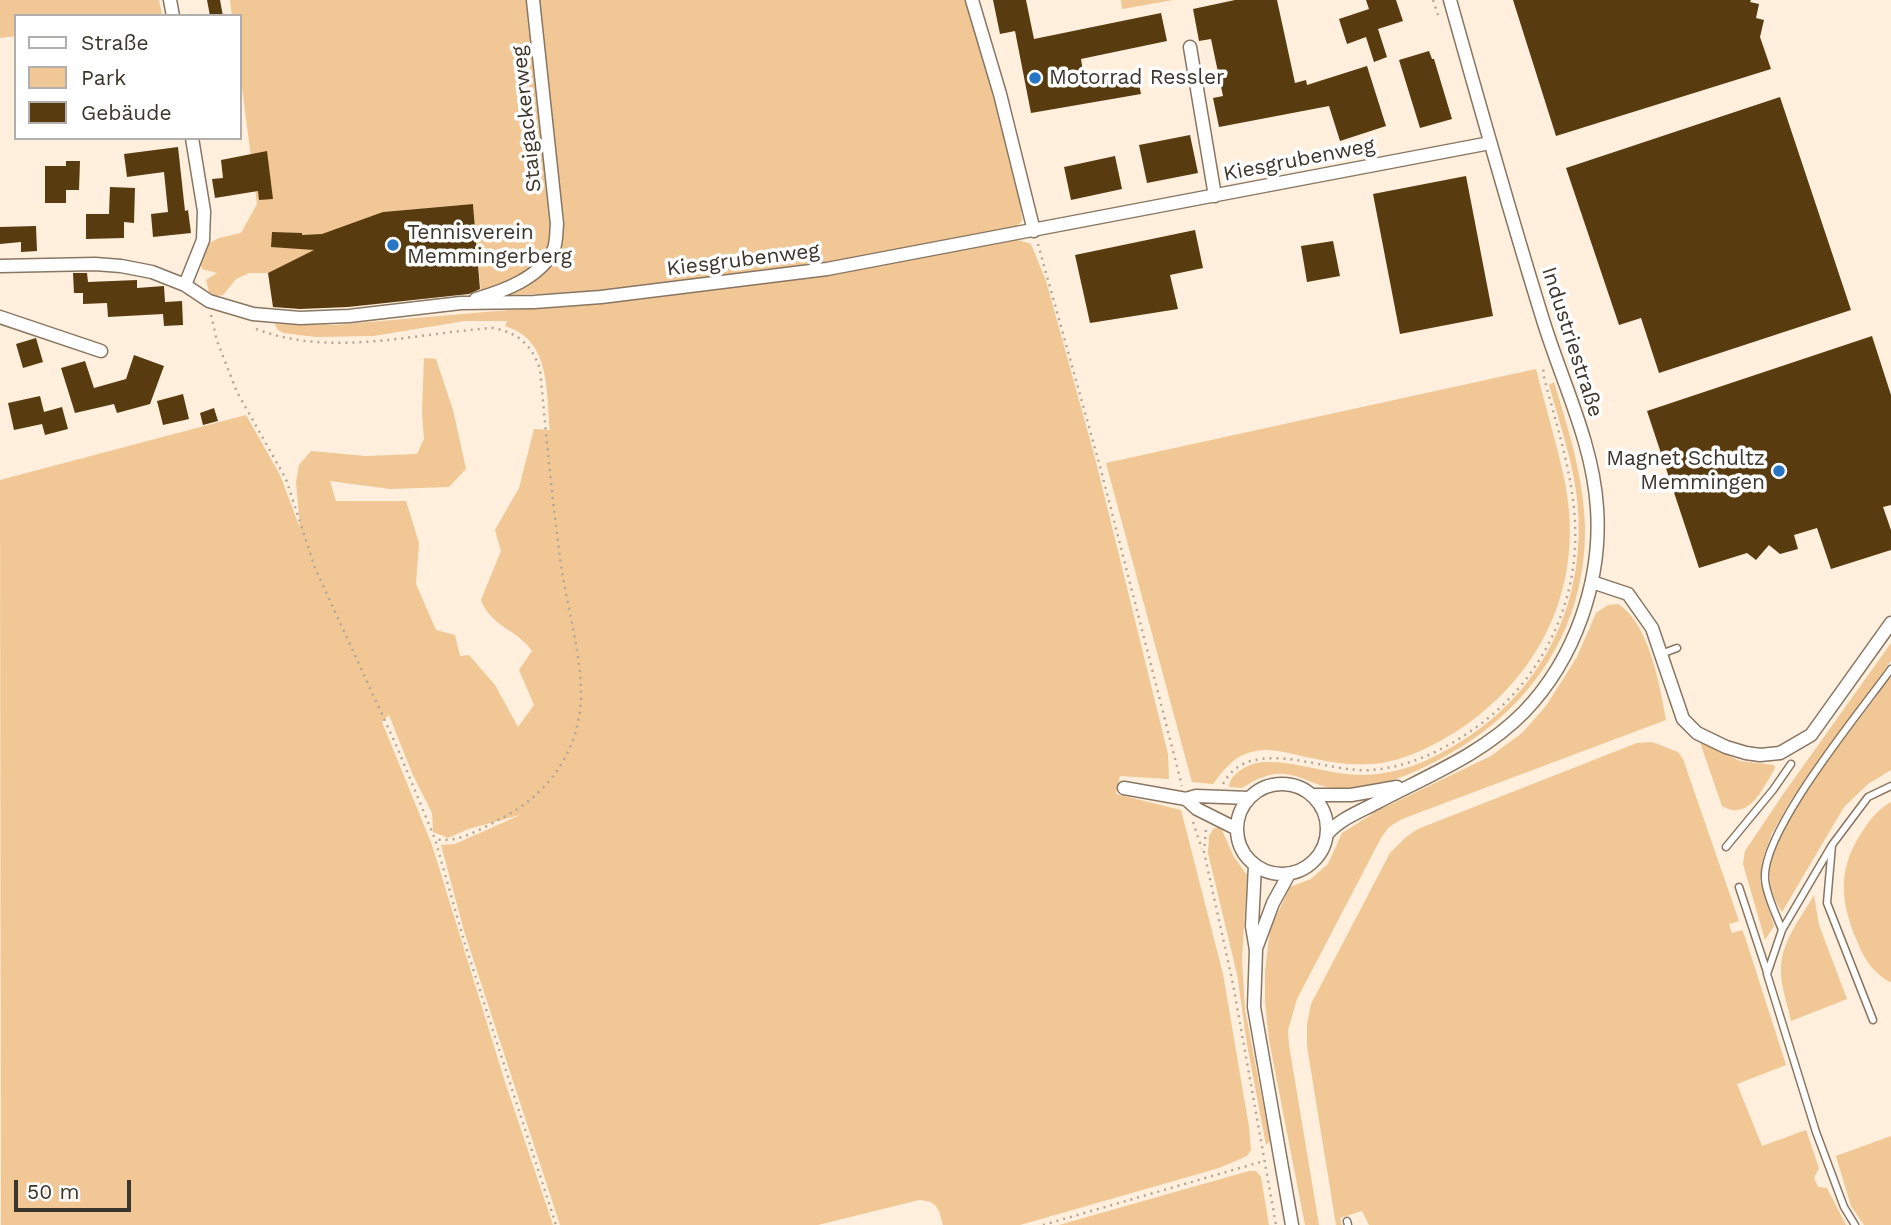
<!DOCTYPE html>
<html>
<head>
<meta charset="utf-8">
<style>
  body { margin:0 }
  #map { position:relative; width:1891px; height:1225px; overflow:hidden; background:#ffefdc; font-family:"Work Sans",sans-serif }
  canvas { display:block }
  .legend { position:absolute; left:14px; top:14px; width:228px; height:126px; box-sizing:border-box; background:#fff; border:2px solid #b1aeab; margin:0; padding:9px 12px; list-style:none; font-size:21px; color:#3c352c }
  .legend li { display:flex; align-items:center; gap:14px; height:35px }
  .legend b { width:35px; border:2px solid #b1aeab }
  .scale { position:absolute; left:14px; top:1180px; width:117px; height:32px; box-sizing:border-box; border:4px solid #3c352c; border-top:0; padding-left:9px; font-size:21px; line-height:24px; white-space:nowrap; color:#3c352c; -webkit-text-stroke:5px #fff; paint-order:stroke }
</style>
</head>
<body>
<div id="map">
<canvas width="1891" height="1225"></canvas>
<ul class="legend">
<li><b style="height:9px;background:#fff"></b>Straße</li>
<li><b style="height:19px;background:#f0c795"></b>Park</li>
<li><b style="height:19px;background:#593b10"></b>Gebäude</li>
</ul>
<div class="scale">50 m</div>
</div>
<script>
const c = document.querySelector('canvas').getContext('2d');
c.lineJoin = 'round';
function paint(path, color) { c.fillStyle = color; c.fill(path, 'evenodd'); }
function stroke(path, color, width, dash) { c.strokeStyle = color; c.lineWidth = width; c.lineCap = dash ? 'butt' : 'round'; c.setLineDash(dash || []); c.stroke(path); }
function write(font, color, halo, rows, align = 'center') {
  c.font = font + ' "Work Sans",sans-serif'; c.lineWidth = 7; c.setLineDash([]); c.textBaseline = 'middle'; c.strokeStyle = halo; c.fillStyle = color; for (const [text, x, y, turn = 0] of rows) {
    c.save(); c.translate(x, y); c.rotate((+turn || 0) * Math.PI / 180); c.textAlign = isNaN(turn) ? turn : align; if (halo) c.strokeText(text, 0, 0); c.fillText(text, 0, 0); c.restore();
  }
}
const green = new Path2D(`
  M0 0H159L162 14 149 16H16V36L0 38Z
  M230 0H529L553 231C543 272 517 279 481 293L473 204 383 212 387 252 377 227 326 232 327 257 295 268 268 273H249L236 279 223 295 216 296 209 292 206 280 217 273 202 269 200 261 205 245 219 238 241 233 257 204 240 72V16H232Z
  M538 0H966L1010 156 1021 205 1022 221 1014 229 852 260 600 292 504 295C524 285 541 277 555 259Z
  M1121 0H1173L1122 9Z
  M1018 240 1031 244 1046 281 1095 458 1168 754 1169 779 1120 776 1116 794 1181 810 1223 974 1249 1127 1251 1150 1247 1156 1219 1168 1020 1225H943C939 1209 938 1201 919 1200L818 1225H560L464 931 441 845 455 844 520 815 468 829 448 838 433 832 432 813 412 773 389 715 382 722 432 845 505 1082 553 1225H1L0 480 246 415 280 475 300 528 296 482 299 465 311 451 366 456 417 454 424 439 422 412 424 358 436 359 453 410 466 469 449 487 390 489 330 481 336 501H406L419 543 416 584 436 630 455 635 460 656 469 655 495 685 518 727 534 705 519 670 532 651C517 629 491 627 481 600L501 551 495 530 519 488 534 429 550 430C546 390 551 340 505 326L507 321H465L373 336 316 337 283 333 277 329 275 324 334 325 660 297 856 269Z
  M1536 369C1545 405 1556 441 1564 478 1584 570 1552 657 1479 715 1452 737 1404 764 1369 764 1351 765 1333 763 1316 759 1294 755 1269 745 1248 753 1232 758 1222 772 1213 784L1192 782 1106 463Z
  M1554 382C1568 428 1584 478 1585 527 1586 630 1530 711 1442 758 1416 772 1386 785 1357 789 1307 796 1295 752 1242 788L1229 787C1230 772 1252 762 1265 762 1299 761 1332 776 1365 775 1386 774 1408 769 1427 760 1528 714 1586 620 1578 509 1575 467 1560 425 1549 385Z
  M1618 604C1649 623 1660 686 1666 720L1402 819 1389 827 1381 838 1297 999 1288 1030 1289 1045 1319 1225H1305L1269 1040 1265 1002V972L1270 929 1290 887 1311 879 1328 864 1342 833 1379 810 1491 756 1522 733 1546 706 1577 657 1596 613 1608 605Z
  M1891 643V661L1791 800 1772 833 1762 861 1760 881 1774 926 1765 940 1743 864 1745 851 1784 793Z
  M1891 677V770L1868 784 1844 807 1782 912C1774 900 1769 886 1770 871 1774 820 1859 721 1891 677Z
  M1652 742 1678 752 1683 759 1739 921 1729 924 1732 933 1742 930 1745 937 1786 1065 1737 1084 1762 1146 1806 1130 1819 1168 1814 1178 1818 1187 1827 1188 1846 1225H1369L1362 1211 1340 1218 1342 1225H1336L1307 1046V1024L1311 1004 1390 853 1406 837 1418 829 1637 743Z
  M1700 742 1740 761 1774 765 1775 768C1763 788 1749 822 1722 806Z
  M1891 802V982H1890C1873 973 1864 959 1857 941 1839 899 1838 866 1864 829 1871 818 1880 808 1891 802Z
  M1214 828H1221L1234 857 1247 875 1242 960 1245 1009 1270 1141 1266 1145 1247 1044 1237 974 1208 853 1209 836Z
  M1814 895 1819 925 1847 999 1791 1021C1788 1005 1781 988 1781 971 1780 943 1801 918 1814 895Z
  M1891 1136V1225H1864L1851 1206 1836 1156Z
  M1249 1171H1256L1261 1177 1269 1225H1059Z`);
const building = new Path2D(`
  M207 0H220L223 16H210Z
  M993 0H1026L1034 39 1161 13 1167 41 1081 59 1085 84 1137 74 1141 94 1031 113 1015 31 1000 34Z
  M1235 0H1277L1295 83 1306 80 1307 85 1367 66 1386 126 1340 141 1329 106 1219 127 1213 98 1223 96 1211 39 1199 41 1193 9Z
  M1366 0H1396L1403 21 1378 29 1387 57 1374 62 1366 37 1347 44 1339 19 1369 9Z
  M1513 0H1751L1750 2 1759 4 1756 18 1764 20 1760 37 1771 69 1556 136Z
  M1429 51 1432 59H1434L1452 119 1420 128 1399 60Z
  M1780 97 1851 310 1659 373 1641 318 1619 325 1566 168Z
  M1190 135 1198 173 1147 183 1139 145Z
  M178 147 185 211 188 210 191 233 153 237 151 214 168 212 164 172 127 177 124 154Z
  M267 151 273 199 259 200 258 191 215 198 212 179 223 178 221 160Z
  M1115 156 1122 189 1071 200 1064 167Z
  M66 161H80L79 190H66V203H45V166H66Z
  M1466 176 1493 316 1400 334 1373 194Z
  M110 187 135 188 134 223 124 222V238L86 239V214H109Z
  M473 204 480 289 469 294 348 307 300 309 273 307 268 273 314 250 271 247 272 232 302 233V235L322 234 383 212Z
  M36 226 37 251 21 252V242L0 244V227Z
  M1195 230 1203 268 1170 275 1178 309 1090 323 1075 255Z
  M1333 241 1340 276 1307 282 1301 246Z
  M73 273H87L88 282 137 280V288L164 286 165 302 182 301 183 325 164 326 163 314 108 317 107 303 83 304V293H74Z
  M1872 336 1891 395V505L1883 507 1891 530V550L1831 569 1817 528 1794 535 1798 549 1780 554 1769 545 1756 560 1747 553 1699 568 1647 411Z
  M36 338 43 362 23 368 16 344Z
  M134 355 164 366 150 404 117 413 114 404 75 413 61 368 85 361 94 388 126 379Z
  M183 394 189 419 163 425 157 401Z
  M40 396 44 412 62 407 68 429 45 435 42 424 14 430 8 403Z
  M214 408 218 421 203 425 200 413Z`);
const path = new Path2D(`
  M1433 0 1439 18
  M1038 244 1101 470 1182 786
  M211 315 217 341 237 392 286 479 315 568 397 747 435 839 464 941 556 1225
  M256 329C333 358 414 333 493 328 518 333 531 344 540 369 546 434 552 500 561 565 567 606 580 649 581 691 582 748 549 795 500 819 481 829 457 844 435 839
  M1223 784C1250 733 1327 774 1371 770 1411 767 1446 749 1478 726 1542 679 1579 603 1575 523 1573 472 1555 422 1543 373L1544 366
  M1193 822 1202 849
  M1206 830 1204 852 1233 984 1276 1225
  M1043 1225 1264 1161`);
const lane = new Path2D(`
  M1661 654 1677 648
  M1832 845 1782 930 1767 974 1816 1132 1844 1207 1855 1225
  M1726 847 1773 790 1791 764
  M1739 887 1767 972
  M1782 930C1776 914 1766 895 1765 879 1761 831 1861 711 1891 669
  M1873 1020 1827 903 1832 845 1868 797 1891 786
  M1347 1221 1348 1225`);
const street = new Path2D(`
  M170 0 173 16
  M972 0 1000 94 1034 231
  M1190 47 1215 196
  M0 266 95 264 121 266 152 272 185 285 209 301 253 314 300 318 349 316 461 303 534 302 601 297 827 269 1490 143
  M185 285 203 240 204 211 192 138
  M476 299C504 291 539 278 553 251 557 243 556 232 557 224L533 0
  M0 317 101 351
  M1592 582 1628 594 1652 628 1683 719 1697 733 1726 747 1746 753 1760 755 1780 753 1811 735 1891 623
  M1237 829a45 45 0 1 1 90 0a45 45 0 1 1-90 0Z
  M1124 788 1186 799 1196 796 1249 798
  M1312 795H1351L1397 787
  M1186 799 1197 809 1237 829
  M1327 834C1340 819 1359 812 1376 803 1427 776 1483 754 1524 712 1575 659 1602 581 1597 508 1593 443 1562 382 1543 320 1510 214 1480 107 1450 0
  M1255 865 1252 926 1256 950 1254 1007 1292 1225
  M1257 946 1273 903 1289 874`);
const markers = [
  [1035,78,7,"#2676c5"],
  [393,245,7,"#2676c5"],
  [1779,471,7,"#2676c5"]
];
const poiNames = [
  ["Motorrad Ressler",1049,78],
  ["Tennisverein",407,233],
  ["Memmingerberg",407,257],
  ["Magnet Schultz",1765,459,"right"],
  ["Memmingen",1765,483,"right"]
];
const streetNames = [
  ["Staigackerweg",527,119,-96],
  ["Kiesgrubenweg",1299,160,-11],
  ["Kiesgrubenweg",743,260,-7],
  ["Industriestraße",1572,342,72]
];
paint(green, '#f0c795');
paint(building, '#593b10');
stroke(lane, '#887662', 9);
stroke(street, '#887662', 15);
stroke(path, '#b3a697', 2.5, [2, 5]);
stroke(lane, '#fff', 6);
stroke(street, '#fff', 12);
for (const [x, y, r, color] of markers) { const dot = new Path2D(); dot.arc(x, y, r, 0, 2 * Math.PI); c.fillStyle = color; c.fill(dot); stroke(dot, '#fff', 2.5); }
write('21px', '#3c352c', '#fff', poiNames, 'left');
write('21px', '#3c352c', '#fff', streetNames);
</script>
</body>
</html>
